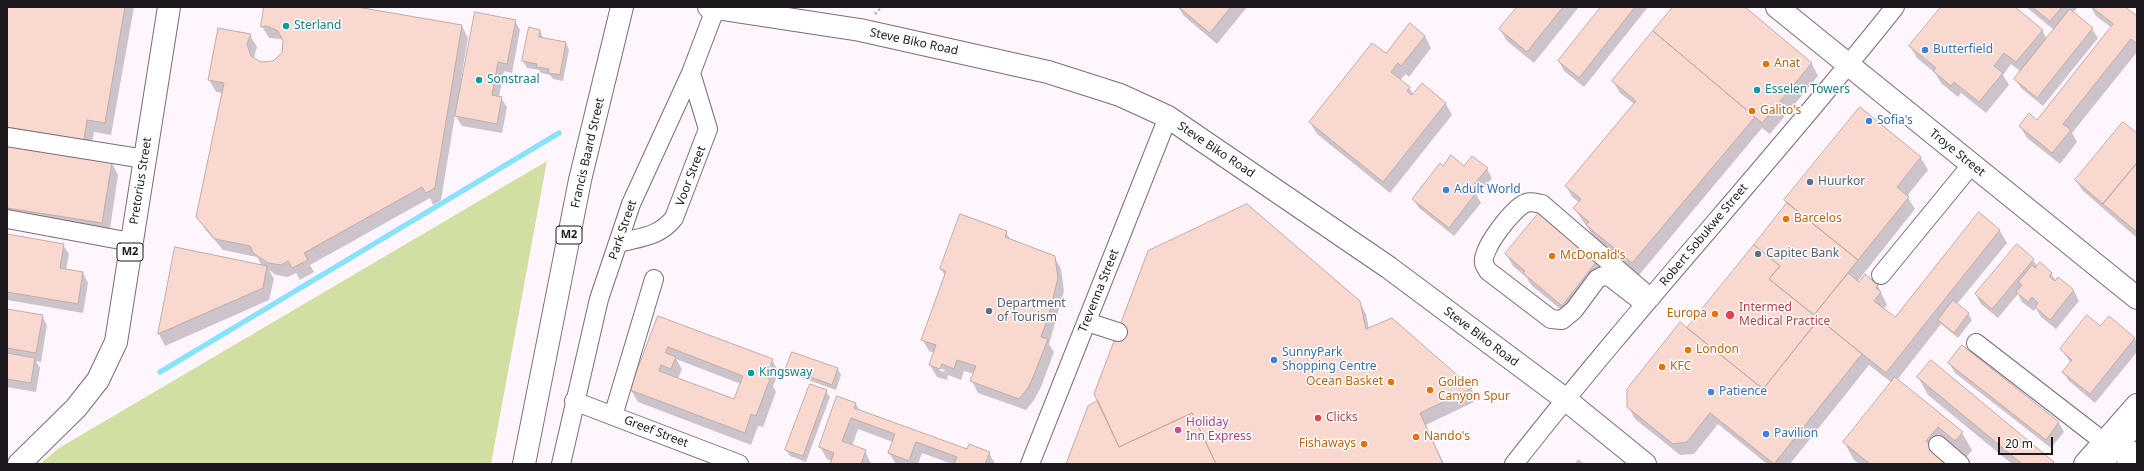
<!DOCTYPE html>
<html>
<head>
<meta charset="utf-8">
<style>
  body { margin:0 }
  #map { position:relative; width:2144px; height:471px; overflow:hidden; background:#fff5fd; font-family:"Noto Sans",sans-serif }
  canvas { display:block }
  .frame { position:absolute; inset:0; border:8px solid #1d181d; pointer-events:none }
  .scale { position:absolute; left:1998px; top:437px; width:55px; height:18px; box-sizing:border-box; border:2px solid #1d181d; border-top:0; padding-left:5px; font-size:12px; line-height:14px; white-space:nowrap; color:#1d181d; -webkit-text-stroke:3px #fff; paint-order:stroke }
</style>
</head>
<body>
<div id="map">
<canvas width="2144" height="471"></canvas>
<div class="frame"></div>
<div class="scale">20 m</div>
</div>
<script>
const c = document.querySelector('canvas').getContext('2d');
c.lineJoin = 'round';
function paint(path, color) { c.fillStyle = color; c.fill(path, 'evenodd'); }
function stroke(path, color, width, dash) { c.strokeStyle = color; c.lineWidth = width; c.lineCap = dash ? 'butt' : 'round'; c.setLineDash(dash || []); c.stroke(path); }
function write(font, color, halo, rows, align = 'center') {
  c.font = font + ' "Noto Sans",sans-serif'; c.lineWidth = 3; c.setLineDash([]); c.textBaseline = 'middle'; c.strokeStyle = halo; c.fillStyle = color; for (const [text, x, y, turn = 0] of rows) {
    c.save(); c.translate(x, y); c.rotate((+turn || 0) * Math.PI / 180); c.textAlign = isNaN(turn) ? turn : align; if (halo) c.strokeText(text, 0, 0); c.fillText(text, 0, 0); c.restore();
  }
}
const green = new Path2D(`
  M547 161 491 464H40L59 448Z`);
const shadow = new Path2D(`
  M7 7H134L111 135 94 132 90 152 7 138Z
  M265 7H351L462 26 468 38 461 79 463 80 515 21 520 30 512 73 504 71 499 97 501 98 507 107 502 133 462 126 455 115 441 200 433 205 430 198 310 265 314 272 300 280 296 273 288 277 276 275 269 270 274 279 269 300 165 346 159 334 176 249 262 266 257 257 223 250 205 229 198 217 223 93 216 92 209 80 250 35 257 47 254 57 255 60 268 63 279 58 285 47 284 42 281 39 269 38 262 26Z
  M1178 7H1247L1217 44 1184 16Z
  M1518 7H1579L1534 63 1507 41 1500 30Z
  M1602 7H1648L1584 87 1564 71 1559 61Z
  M1675 7H1744L1812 64 1818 76 1770 134 1762 128 1639 275 1594 237 1574 208 1579 202 1573 198 1566 186 1634 104 1620 93 1613 81Z
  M1942 7H2014L2042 30 2047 39 2054 30 2026 7H2078L2073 13 2092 29 2098 38 2043 106 2021 88 2015 79 2021 72 2011 64 2003 75 2009 85 1986 113 1961 93 1958 97 1941 83 1935 73 1917 58 1910 46Z
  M2091 7H2124L2137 18V52L2072 133 2077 142 2060 164 2027 138 2020 126 2037 121 2112 28 2096 16Z
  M530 28 540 30 543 39 566 43 569 50 563 81 553 79 550 75 541 73 539 70 527 68 523 61Z
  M1425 36 1431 48 1409 77 1406 74 1400 80 1409 88 1414 95 1422 85 1446 104 1452 115 1390 193 1317 134 1310 122 1386 55Z
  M1860 108 1921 158 1928 170 1907 196 1915 209 1857 282 1859 283 1865 275 1878 286 1887 305 1883 309 1895 319 1979 214 2000 231 2007 243 1957 304 1968 313 1972 320 1958 338 1941 324 1897 380 1962 433 1972 450 1966 458 1953 464H1859L1854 460 1844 442 1892 383 1869 365 1790 464H1767L1718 424 1694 454 1680 455 1635 419 1628 406 1787 205 1785 200Z
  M2137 134V238L2082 190 2076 180Z
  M7 146 112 163 118 175 109 235 7 218Z
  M1443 167 1487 169 1492 178 1477 196 1481 203 1454 236 1419 208 1413 199Z
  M1542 210 1606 270 1570 317 1531 285 1527 278 1513 266 1506 254Z
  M1006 232 1011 241 1054 256 1061 269 1064 291 1049 344 1054 352 1041 387 1034 400 1026 410 978 393 972 381 974 374 964 371 961 380 948 375 947 380 937 377 930 365 934 353 929 351 922 339 945 276 941 269ZM939 368 945 370 944 372 939 370Z
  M7 235 63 245 69 254 66 270 83 273 88 283 83 313 7 300Z
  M2033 260 2038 267 2051 273 2056 281 2058 278 2074 291 2079 301 2056 329 2041 317 2036 308 2034 311 2022 302 2018 294 1998 318 1981 304 1976 295Z
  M1359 301 1366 314 1369 329 1392 319 1471 389 1478 400 1426 425 1444 464H1068Z
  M7 310 42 316 47 325 41 362 36 361 40 368 36 392 7 387Z
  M658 317 772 360 779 372 773 386 776 392 763 427 758 426 751 445 638 402 631 390ZM676 359 741 384 734 400 678 379 682 369Z
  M2109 317 2135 339 2137 343V352L2095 403 2069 381 2063 372 2071 363 2061 349 2100 328Z
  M1949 363 2059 423 2064 432 2051 448 1955 373Z
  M787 368 838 369 841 375 836 390 791 374Z
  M1918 377 2053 462 2054 464H2012L1928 395Z
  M826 391 830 397 806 462 790 456 786 450Z
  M856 404 860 411 968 451 989 453 995 464H952L922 453 918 464H896L889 453 893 442 858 429 852 446 865 451 871 464H831L832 461 827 459 820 447Z
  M1578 459 1584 464H1575Z`);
const stream = new Path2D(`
  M160 372 559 133`);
const building = new Path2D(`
  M7 7H125L105 123 87 120 84 140 7 127Z
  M264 7H357L462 25 435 188 426 193 422 187 304 253 308 260 292 268 288 261 281 265 268 263 253 253 250 246 215 239 196 217 224 83 208 80 218 28 251 34 247 44 251 56 261 62 273 61 282 53 283 41 278 31 267 26 261 27Z
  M1179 7H1231L1210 33Z
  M1517 7H1563L1527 52 1499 29Z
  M1601 7H1635L1579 78 1558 61Z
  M1673 7H1745L1812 63 1762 123 1653 31Z
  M1941 7H2015L2043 30 2016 62 2004 53 1994 66 2003 73 1979 102 1954 82 1951 86 1933 71 1936 68 1909 46Z
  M2033 7H2062L2050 21Z
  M2092 7H2125L2137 16V44L2131 39 2063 124 2071 130 2052 153 2019 126 2029 113 2037 120 2113 24Z
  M2070 9 2093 28 2037 98 2014 79Z
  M475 12 516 20 507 64 498 62 492 95 502 97 497 124 455 116Z
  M1410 23 1425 36 1401 66 1398 63 1391 72 1410 87 1407 91 1412 95 1422 83 1446 103 1383 182 1309 122 1372 43 1386 53Z
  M529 27 540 30 539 37 566 42 560 75 548 73 549 69 536 67 537 64 522 61Z
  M1653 31 1755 117 1632 263 1586 225 1589 222 1573 208 1581 199 1565 186 1636 101 1612 81Z
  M1860 107 1921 157 1897 187 1909 197 1858 260 1784 200Z
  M2123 122 2137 133V163L2103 204 2075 180Z
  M7 145 112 162 102 223 7 208Z
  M1451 155 1464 166 1472 156 1488 168 1471 188 1476 193 1449 228 1412 199 1440 163 1443 166Z
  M2137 163V232L2103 204Z
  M1787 203 1858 260 1814 315 1769 279 1780 266 1754 245Z
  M1247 204 1360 301 1366 329 1392 318 1472 388 1420 413 1443 464H1216L1192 413 1119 447 1094 394 1148 251Z
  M1542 209 1600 257 1562 306 1523 273 1525 271 1505 254Z
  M1979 212 2000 230 1886 373 1814 315 1848 273 1859 282 1865 274 1878 285 1876 288 1881 292 1874 301 1895 317Z
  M960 214 1007 231 1005 237 1055 256 1058 278 1049 315 1041 337 1048 339 1034 375 1028 388 1019 399 970 381 976 366 957 360 954 369 942 364 940 369 929 365 936 345 921 340 946 271 940 269Z
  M7 234 64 244 60 268 83 272 78 304 7 292Z
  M2017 244 2034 259 1992 309 1975 294Z
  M1754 245 1780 266 1769 279 1819 319 1763 389 1687 328Z
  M175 247 267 266 263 288 158 334Z
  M2040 262 2052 273 2049 276 2055 281 2058 277 2074 290 2050 320 2035 307 2038 303 2032 297 2028 302 2016 292 2022 285 2018 282 2032 265 2035 268Z
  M1953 300 1969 313 1954 333 1938 320Z
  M7 309 43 315 36 353 7 348Z
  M2087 315 2100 326 2109 316 2135 338 2090 394 2062 372 2072 360 2060 349Z
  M658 316 773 359 766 377 770 379 756 416 751 414 745 433 630 390ZM668 347 743 376 734 399 659 371 661 365 671 369 676 357 666 353Z
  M1819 319 1862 354 1774 464 1710 413 1687 442 1673 444 1627 407V389L1680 322 1763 389Z
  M1962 345 2059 422 2046 440 1948 363Z
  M792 352 838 368 832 385 786 368Z
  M7 353 35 358 31 383 7 379Z
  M1931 360 2054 462 2052 464H2022L1917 377Z
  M1895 377 1963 432 1955 441 1938 427 1926 441 1954 464H1870L1843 442Z
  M810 384 827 390 803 456 785 450Z
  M837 396 856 403 854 408 967 449 969 444 990 452 985 464H954L957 457 916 442 909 461 888 453 895 434 851 418 842 441 866 450 861 464H830L834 453 819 447Z
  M1098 401 1119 447 1192 413 1216 464H1066L1088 406Z`);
const path = new Path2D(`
  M875 14 882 7`);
const minor = new Path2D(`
  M7 137 145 159
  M7 219 131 242
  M618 243C641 237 659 237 674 218L708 129 691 73
  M1881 275 1972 164
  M1645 304 1610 277 1603 276 1597 279 1574 310 1562 320 1551 319 1488 271C1487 269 1484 265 1484 263 1481 249 1514 207 1526 203 1532 201 1536 203 1542 204L1651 298
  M1087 322 1118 332
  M1976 343 2104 442
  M574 401 739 464
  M613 416 654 279
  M1938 445 1960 464
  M561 464 599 299 631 204 691 73 716 7
  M1030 464 1168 117
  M1514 464C1636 308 1772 162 1895 7
  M2103 464 2137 425`);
const major = new Path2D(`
  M709 7 860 30 1048 72 1120 95 1168 117 1388 267 1565 399 1645 464
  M1777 7 2137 298
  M19 464 76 408 98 380 116 342 169 7
  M524 464 580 180 622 7
  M2085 464 2137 405
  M2128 464 2137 453`);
const markers = [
  [286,26,4,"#0f9aa8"],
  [1925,50,4,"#3f7fe0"],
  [1766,64,4,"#e8710a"],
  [479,80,4,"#0f9aa8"],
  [1757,90,4,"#0f9aa8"],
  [1752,111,4,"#e8710a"],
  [1869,121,4,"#3f7fe0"],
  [1810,182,4,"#5c6f8a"],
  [1446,190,4,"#3f7fe0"],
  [1786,219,4,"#e8710a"],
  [1758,254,4,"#5c6f8a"],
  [1552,256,4,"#e8710a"],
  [989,311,4,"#5c6f8a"],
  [1715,314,4,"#e8710a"],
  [1730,315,5,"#e0444e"],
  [1688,350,4,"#e8710a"],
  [1274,360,4,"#3f7fe0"],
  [1662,367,4,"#e8710a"],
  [751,373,4,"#0f9aa8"],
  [1391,382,4,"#e8710a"],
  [1430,390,4,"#e8710a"],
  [1711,392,4,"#3f7fe0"],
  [1318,418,4,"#e0444e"],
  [1178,430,4,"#d1479c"],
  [1766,434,4,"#3f7fe0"],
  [1416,437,4,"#e8710a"],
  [1364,444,4,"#e8710a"]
];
const shields = [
  [569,235,26],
  [130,252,26]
];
const shieldNames = [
  ["M2",569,235],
  ["M2",130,252]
];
const cultureNames = [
  ["Sterland",294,26],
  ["Sonstraal",487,80],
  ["Esselen Towers",1765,90],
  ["Kingsway",759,373]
];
const streetNames = [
  ["Steve Biko Road",914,42,12],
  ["Steve Biko Road",1216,150,34],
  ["Francis Baard Street",588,153,-77],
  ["Troye Street",1957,153,39],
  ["Voor Street",691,176,-69],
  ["Pretorius Street",141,181,-81],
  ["Park Street",623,230,-71],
  ["Robert Sobukwe Street",1704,235,-50],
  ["Trevenna Street",1099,291,-68],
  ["Steve Biko Road",1481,337,37],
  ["Greef Street",656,432,21]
];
const shopNames = [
  ["Butterfield",1933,50],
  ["Sofia's",1877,121],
  ["Adult World",1454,190],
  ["SunnyPark",1282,353],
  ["Shopping Centre",1282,367],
  ["Patience",1719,392],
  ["Pavilion",1774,434]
];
const foodNames = [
  ["Anat",1774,64],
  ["Galito's",1760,111],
  ["Barcelos",1794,219],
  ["McDonald's",1560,256],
  ["Europa",1707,314,"right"],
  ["London",1696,350],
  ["KFC",1670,367],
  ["Ocean Basket",1383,382,"right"],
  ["Golden",1438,383],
  ["Canyon Spur",1438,397],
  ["Nando's",1424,437],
  ["Fishaways",1356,444,"right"]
];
const serviceNames = [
  ["Huurkor",1818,182],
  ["Capitec Bank",1766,254],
  ["Department",997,304],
  ["of Tourism",997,318]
];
const healthNames = [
  ["Intermed",1739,308],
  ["Medical Practice",1739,322],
  ["Clicks",1326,418]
];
const hotelNames = [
  ["Holiday",1186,423],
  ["Inn Express",1186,437]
];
paint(green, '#d2dfa3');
paint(shadow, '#0003');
stroke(stream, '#86e3fb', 5.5);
paint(building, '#f8d8cf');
stroke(building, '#c0aca6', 1);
stroke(minor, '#7b6d79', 20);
stroke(major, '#7b6d79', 24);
stroke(path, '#aaa2a9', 2.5, [2, 3]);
stroke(minor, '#fff', 18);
stroke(major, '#fff', 22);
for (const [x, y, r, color] of markers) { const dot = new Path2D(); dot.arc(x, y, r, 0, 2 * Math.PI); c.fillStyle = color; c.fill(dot); stroke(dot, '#fff', 1.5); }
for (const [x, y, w] of shields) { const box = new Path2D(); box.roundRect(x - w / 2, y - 9, w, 18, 3); c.fillStyle = '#fff'; c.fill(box); stroke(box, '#1d181d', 1); }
write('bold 11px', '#1d181d', null, shieldNames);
write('12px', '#0d838f', '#fff', cultureNames, 'left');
write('12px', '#1d181d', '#fff', streetNames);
write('12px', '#366cbe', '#fff', shopNames, 'left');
write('12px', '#c56008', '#fff', foodNames, 'left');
write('12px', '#4e5e75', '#fff', serviceNames, 'left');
write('12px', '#be3a42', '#fff', healthNames, 'left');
write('12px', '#b23c85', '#fff', hotelNames, 'left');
</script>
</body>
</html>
